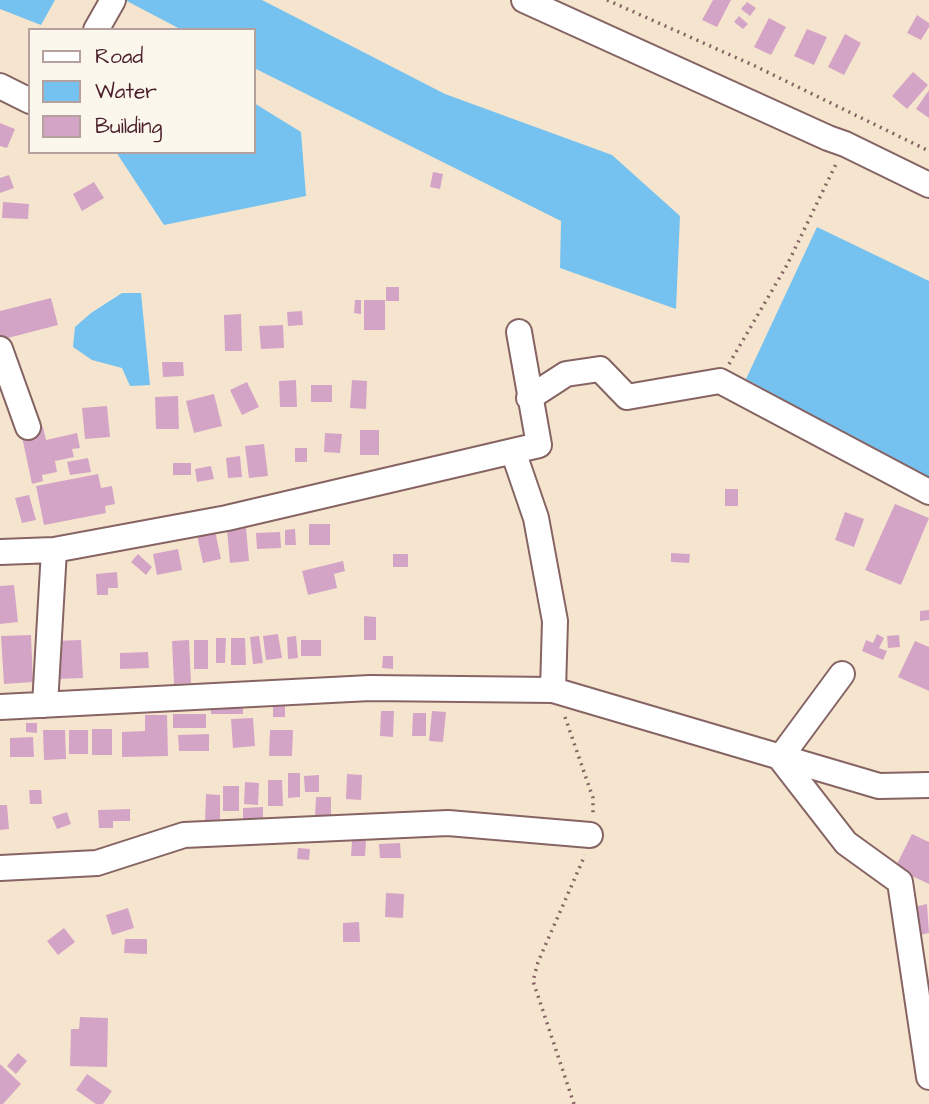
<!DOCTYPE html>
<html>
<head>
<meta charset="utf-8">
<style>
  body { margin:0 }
  #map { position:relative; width:929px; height:1104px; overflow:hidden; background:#f6e5ce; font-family:"Architects Daughter",sans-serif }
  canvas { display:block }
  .legend { position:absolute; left:28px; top:28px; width:228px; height:126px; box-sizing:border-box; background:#fbf7ec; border:2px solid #b4a19f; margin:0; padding:9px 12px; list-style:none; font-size:21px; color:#4a1f2b }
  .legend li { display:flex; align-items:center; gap:14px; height:35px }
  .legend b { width:35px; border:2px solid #b4a19f }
</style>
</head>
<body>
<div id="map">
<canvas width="929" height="1104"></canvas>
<ul class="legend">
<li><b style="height:9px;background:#fff"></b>Road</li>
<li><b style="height:19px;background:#75c1ef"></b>Water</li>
<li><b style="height:19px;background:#d4a4c7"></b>Building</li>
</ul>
</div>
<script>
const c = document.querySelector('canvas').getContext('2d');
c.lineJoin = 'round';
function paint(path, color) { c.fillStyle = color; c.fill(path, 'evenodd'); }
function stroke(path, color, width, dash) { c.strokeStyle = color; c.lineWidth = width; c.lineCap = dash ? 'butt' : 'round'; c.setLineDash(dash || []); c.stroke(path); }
const water = new Path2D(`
  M0 0H55L41 25 0 9Z
  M125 0H262L445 94 612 155 680 216 676 309 560 268 561 221 254 68V30H182Z
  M254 103 301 132 306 196 164 225 116 152H254Z
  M817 227 929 281V480L746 379Z
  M122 293H141L150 385 130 386 122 368 92 360 73 347 75 327 91 313Z`);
const building = new Path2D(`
  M713 0H731L717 27 702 20Z
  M747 2 756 8 750 16 741 9Z
  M917 15 929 23V27L921 40 907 33Z
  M739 16 748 24 743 29 734 22Z
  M769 18 786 27 771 55 754 47Z
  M807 29 827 37 814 65 794 56Z
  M845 34 861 43 844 75 828 67Z
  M913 72 928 85 907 109 892 96Z
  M929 90V118L916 109Z
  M0 123 15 129 7 148 0 146Z
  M433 172 443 174 440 189 430 187Z
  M9 175 14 188 0 193V178Z
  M94 182 104 198 82 211 73 194Z
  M3 202 29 204 28 219 2 218Z
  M386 287H399V301H386Z
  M51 298 58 325 0 340V311Z
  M355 300H361V314L354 313Z
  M364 300H385V330H364Z
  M302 311 303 325 288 326 287 312Z
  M241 314 242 351H225L224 315Z
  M283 325 284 348 261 349 259 326Z
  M162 362H183L184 376 163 377Z
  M296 380 297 407H280L279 381Z
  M352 380 367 381 366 409 350 408Z
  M247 382 259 407 242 415 230 390Z
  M311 385H332V402H311Z
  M214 394 222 426 194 433 186 401Z
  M178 396 179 429H156L155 397Z
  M107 406 110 437 85 439 82 408Z
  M43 427 46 440 77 433 80 448 72 449 74 457 55 461 57 472 42 475 43 481 32 484 21 432Z
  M360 430H379V455H360Z
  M325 433 342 434 340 453 324 452Z
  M264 444 268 476 249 478 245 446Z
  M295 448H307V462H295Z
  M240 456 242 477 228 478 226 458Z
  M88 458 91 472 70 475 67 462Z
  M173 463H191V475H173Z
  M211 466 214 479 197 482 195 469Z
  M98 474 101 488 112 486 115 504 105 506 106 513 44 525 36 486Z
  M725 489H738V506H725Z
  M29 495 36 520 22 523 15 498Z
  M895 504 929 518 901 585 865 570Z
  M845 512 864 519 854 547 835 540Z
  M309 524H330V545H309Z
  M246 528 249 561 230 563 227 530Z
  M295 529 296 545H285V530Z
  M215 531 221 559 203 563 197 535Z
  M280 532 281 548 257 549 256 533Z
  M178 549 182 570 157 575 153 554Z
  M671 553 690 554 689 563 671 562Z
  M138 554 152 567 146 575 131 562Z
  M393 554H408V567H393Z
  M343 561 345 571 334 574 337 588 308 595 302 571Z
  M117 572 118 588H108V595H97L96 574Z
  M14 585 18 622 0 624V586Z
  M929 610V620L920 621V611Z
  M364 616 376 617V640H364Z
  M278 634 282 658 266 660 263 636Z
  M877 634 884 638 879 648 887 651 883 660 862 651 866 640 873 643Z
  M31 635 33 682 4 684 1 636Z
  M899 635 900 647 888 648 887 636Z
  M259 636 263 663 253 664 250 637Z
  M296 636 298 658 288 659 287 637Z
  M216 638H226L225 663H216Z
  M231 638H245L246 665H231Z
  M81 640 83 678 57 679 55 641Z
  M189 640 191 683 174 684 172 641Z
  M194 640H208V669H194Z
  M301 640H321V656H301Z
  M915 641 929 647V691L898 677Z
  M148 652 149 668 120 669V653Z
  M383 656H393V669L382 668Z
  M273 698H285V717H273Z
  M211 702 243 703V714H211Z
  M381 711H394L393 737 380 736Z
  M432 711 446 712 443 742 429 741Z
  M413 713H426V736H412Z
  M173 714H206V728H173Z
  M145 715H167L168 756 122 757V732L145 731Z
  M253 718 255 746 233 748 231 719Z
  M26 723H37V733L26 732Z
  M92 729H112V755H92Z
  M43 730H65L66 759 44 760Z
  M69 730H88V754H69Z
  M270 730H293L292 756H269Z
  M209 734V751H179L178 735Z
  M33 737 34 757H10V738Z
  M288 773H300V797L288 798Z
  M347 774 362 775 361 800 346 799Z
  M319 775V792H305L304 776Z
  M268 780H282L283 806H268Z
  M245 782 259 783 258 805 244 804Z
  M223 786H239V811H223Z
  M29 790H41L42 804H30Z
  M206 794 220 795V821H205Z
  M316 797H331V817H315Z
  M0 805H7L9 829 0 830Z
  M263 807V823L243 824V808Z
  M130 809V821H113V828H99L98 810Z
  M67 812 71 824 57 829 52 817Z
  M912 834 929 842V884L895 868Z
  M352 841H366L365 856H351Z
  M400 843 401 858H380L379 844Z
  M298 848 310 849 309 860 297 859Z
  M386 893 404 894 403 918 385 917Z
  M927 904 929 933 915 936 909 908Z
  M128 908 134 928 112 935 106 915Z
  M359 922 360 942H343V923Z
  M64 928 75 942 58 955 47 941Z
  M125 939H147V954L124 953Z
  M80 1017 108 1018 107 1067 70 1066 71 1029H79Z
  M18 1053 27 1061 16 1074 7 1066Z
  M0 1064 21 1084 3 1104H0Z
  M87 1074 112 1091 103 1104H96L76 1090Z`);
const path = new Path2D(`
  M607 0 755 66 929 151
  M729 364 787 265 836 164
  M565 717 593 798V813
  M574 1104 533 981 538 962 585 855`);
const minor = new Path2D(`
  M524 0 828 138 845 144 929 185
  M96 30 113 0
  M0 86 30 101
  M0 349 28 427
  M529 398 566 374 600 369 627 397 720 381 929 492
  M513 451 536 518 555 621 553 690
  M0 552 54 550 227 518 539 445 519 332
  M45 705 54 550
  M0 707 370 688 553 690 879 786 929 785
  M780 758 846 843 900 882 929 1077
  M780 758 842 674
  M0 868 97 863 184 835 448 823 590 835`);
paint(water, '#75c1ef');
paint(building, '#d4a4c7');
stroke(minor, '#866464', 28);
stroke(path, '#866464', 3.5, [2, 5]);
stroke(minor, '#fff', 24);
</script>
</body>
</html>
